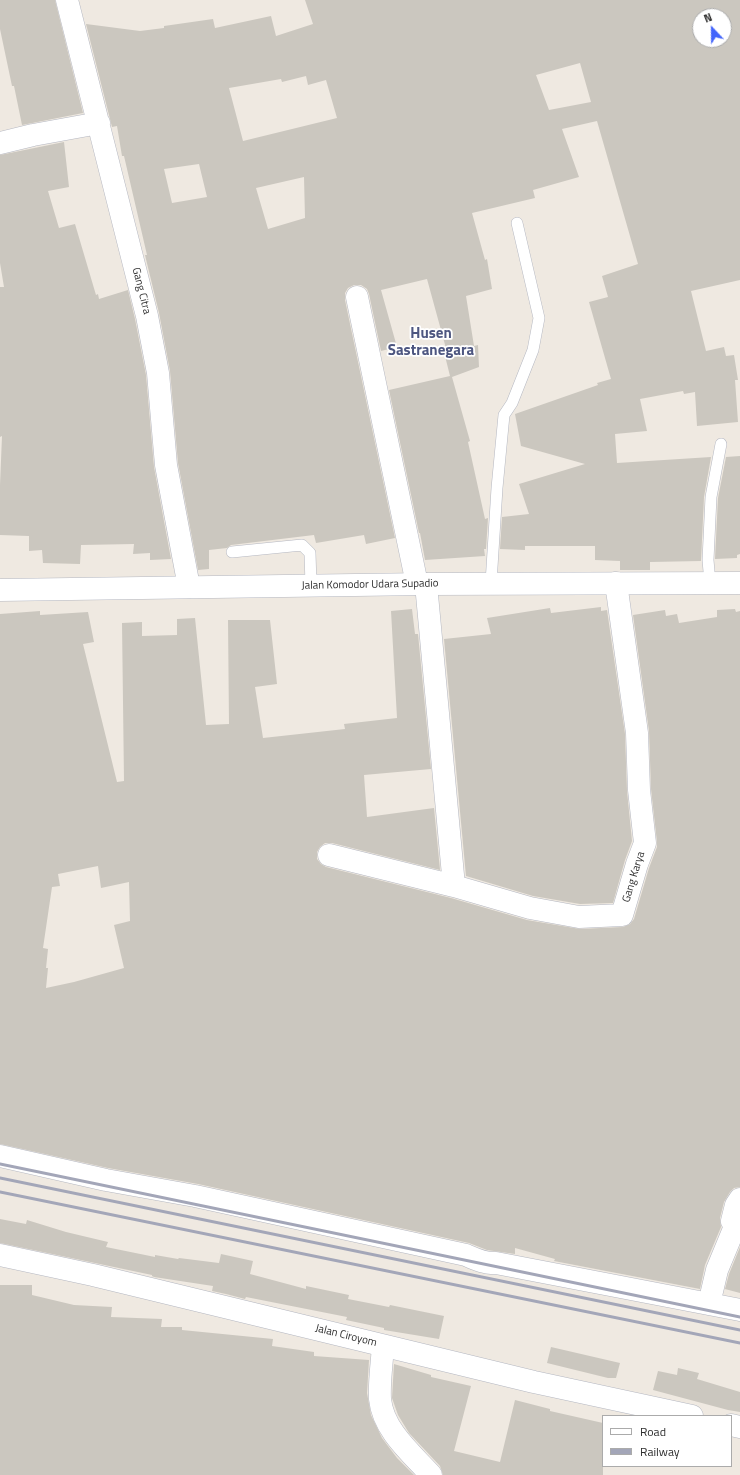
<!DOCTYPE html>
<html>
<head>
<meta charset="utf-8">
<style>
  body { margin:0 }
  #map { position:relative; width:740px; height:1475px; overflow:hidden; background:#efe9e1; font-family:"Titillium Web",sans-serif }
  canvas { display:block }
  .legend { position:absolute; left:602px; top:1415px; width:130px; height:52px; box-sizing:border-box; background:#fff; border:1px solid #ababab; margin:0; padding:5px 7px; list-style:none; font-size:12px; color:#2e2e2e }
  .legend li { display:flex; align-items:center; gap:8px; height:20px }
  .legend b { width:20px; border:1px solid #ababab }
  .north { position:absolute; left:692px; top:8px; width:40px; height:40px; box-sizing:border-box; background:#fff; border:1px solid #ababab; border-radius:50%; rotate:338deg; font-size:11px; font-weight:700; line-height:16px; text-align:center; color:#2e2e2e }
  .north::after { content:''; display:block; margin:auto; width:14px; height:18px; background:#4264fb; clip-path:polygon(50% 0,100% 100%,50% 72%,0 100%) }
</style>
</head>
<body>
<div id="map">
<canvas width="740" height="1475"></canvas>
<ul class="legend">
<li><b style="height:5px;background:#fff"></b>Road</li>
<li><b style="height:5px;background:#a3a6b8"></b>Railway</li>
</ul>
<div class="north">N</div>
</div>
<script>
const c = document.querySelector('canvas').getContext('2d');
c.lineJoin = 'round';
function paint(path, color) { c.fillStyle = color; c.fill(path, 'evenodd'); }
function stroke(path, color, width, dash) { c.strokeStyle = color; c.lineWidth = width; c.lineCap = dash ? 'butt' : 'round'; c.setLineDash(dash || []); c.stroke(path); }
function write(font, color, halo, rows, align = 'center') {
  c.font = font + ' "Titillium Web",sans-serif'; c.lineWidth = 3.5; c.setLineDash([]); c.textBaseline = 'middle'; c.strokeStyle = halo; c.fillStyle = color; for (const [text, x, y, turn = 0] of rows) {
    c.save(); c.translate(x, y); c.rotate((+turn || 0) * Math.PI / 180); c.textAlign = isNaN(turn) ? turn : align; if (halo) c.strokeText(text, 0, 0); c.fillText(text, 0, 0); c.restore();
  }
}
const building = new Path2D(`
  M0 0H55L83 113 22 125 14 86H12L0 29Z
  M305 0H740V280L691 291 706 351 724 347 726 356 734 355 738 380H735L738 422 697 426 695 392 684 394 683 391 640 399 647 431 615 434 617 463 711 457 704 497 701 561 650 562V570H620V561L595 560V546H525V550L500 549 502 517 529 514 519 484 585 464 521 446 515 414 598 385 597 383 611 379 589 302 608 297 602 276 638 264 597 121 562 129 579 177 533 190 535 198 472 213 485 260 487 259 492 289 466 296 474 346 478 345 479 367 452 377 470 441 468 442 485 519 488 518 486 549H484L485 556 425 560 420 533H419L389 390 450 376 444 352H447L427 279 381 290 397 347 381 351 369 294 367 289 361 285H354L348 288 345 293V300L395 538 366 544 364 535 316 543 314 535 231 545 227 548 209 550V569L198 570 178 463 170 371 159 313 145 255H147L124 156H122L117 126 112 127 86 24 140 31 164 28V26L213 19 215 28 271 16 276 36 313 24ZM700 16H724V40H700ZM580 63 591 102 549 110 536 75ZM306 76 308 85 326 80 337 118 243 141 229 88 281 79 282 82ZM199 164 207 197 172 203 164 169ZM304 177 305 218 268 229 256 188Z
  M64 142 69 187 48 191 59 228 75 224 96 295 98 294 99 299 128 290 135 319 146 375 154 467 171 559 150 560V553L133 554 134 544 81 545 80 564 43 563 42 550 29 551V536L0 535V485L2 436 0 437V287H4L0 263V155Z
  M740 456V554L737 555V558L715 559 718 498 726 457Z
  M601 607V611L607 610 625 734 627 791 632 841 625 860 613 903 580 904 533 896 466 876 444 639 491 634 487 618 550 608 551 613Z
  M412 609 415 634H418L431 769 364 775 367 817 434 808 440 870 332 843H325L320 847 317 852V859L321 864 326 867 451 898 527 920 580 929 623 927 630 924 634 919 649 868 657 847V842L651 789 649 731 633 615 665 610 666 616 677 614 679 623 717 617V610L735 609 736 612 740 611V1187L734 1188 730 1192 724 1202 720 1218 721 1227 705 1265 700 1289 554 1261 555 1259 515 1248V1254L487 1250 469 1243 198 1184 108 1168 0 1144V614L40 611V615L88 612 94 642 83 644 117 782 124 781 122 623 142 622V636L177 635V619L195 618 206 725 229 724 228 620H270L277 684 255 687 263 738 345 729 344 724 397 718 391 611ZM98 866 101 888 129 882 130 921 114 925 124 968 74 982 46 988 48 968H46L48 949 43 948 52 887 60 886 58 874Z
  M0 1219 26 1224 27 1220 66 1232 108 1242 106 1247 155 1257V1255L178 1259 179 1258 219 1263 221 1254 253 1261 250 1274 306 1289V1286L349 1295 348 1299 389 1307 390 1305 444 1316 439 1339 384 1330V1328L346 1320 347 1317 246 1297 245 1299 226 1294 212 1291 213 1286 154 1277 152 1276V1275L0 1243Z
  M740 1247V1293L725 1289 729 1274Z
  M0 1285H32V1295L74 1305 112 1307 111 1317 162 1319 161 1327H182V1330L273 1339 272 1346 314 1352V1356L369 1360 367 1393 371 1415 382 1438 397 1458 414 1475H0Z
  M551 1347 620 1363 616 1378H608L547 1363Z
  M394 1364 431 1375V1377L471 1386 454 1451 500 1462 515 1400 550 1409V1411L603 1423V1475H443L440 1466 409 1433 398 1415 392 1398Z
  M678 1368 699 1373 697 1379 740 1392V1412L728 1410 653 1390 658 1371 677 1375Z`);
const lane = new Path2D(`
  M232 552 302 545 310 553 311 585
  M491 583 497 488 504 415 512 403 533 350 539 318 517 223
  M710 583 708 560 711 497 721 444`);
const street = new Path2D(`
  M67 0 147 316 158 373 166 465 189 587
  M0 143 33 135 99 123
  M357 297 417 584
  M426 584 454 886 530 908 579 917 622 915 637 864 645 843 639 790 637 733 616 583
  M329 855 454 886
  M0 1156 106 1180 195 1196 466 1255C475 1259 485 1264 496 1263L740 1310
  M709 1304 717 1270 736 1224 732 1221 736 1205 740 1199
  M383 1346C382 1362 379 1382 380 1399 383 1430 411 1453 431 1475`);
const secondary = new Path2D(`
  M0 590 426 584 740 583
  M0 1255 93 1275 534 1382 692 1416
  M731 1425 740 1427`);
const rail = new Path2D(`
  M0 1164 740 1317
  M0 1178 740 1330
  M0 1192 740 1343`);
const streetNames = [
  ["Gang Citra",141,291,76],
  ["Jalan Komodor Udara Supadio",370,585,-1],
  ["Gang Karya",634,877,-73],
  ["Jalan Ciroyom",346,1336,14]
];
const districtNames = [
  ["Husen",431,334],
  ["Sastranegara",431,351]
];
paint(building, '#cbc7bf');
stroke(lane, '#b4b7c1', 12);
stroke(street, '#b4b7c1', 23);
stroke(secondary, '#b4b7c1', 23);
stroke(lane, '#fff', 11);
stroke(street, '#fff', 22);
stroke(secondary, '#fff', 22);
stroke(rail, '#a3a6b8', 3);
write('11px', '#2e2e2e', '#fff', streetNames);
write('bold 15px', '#4d5680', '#fff', districtNames);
</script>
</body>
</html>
